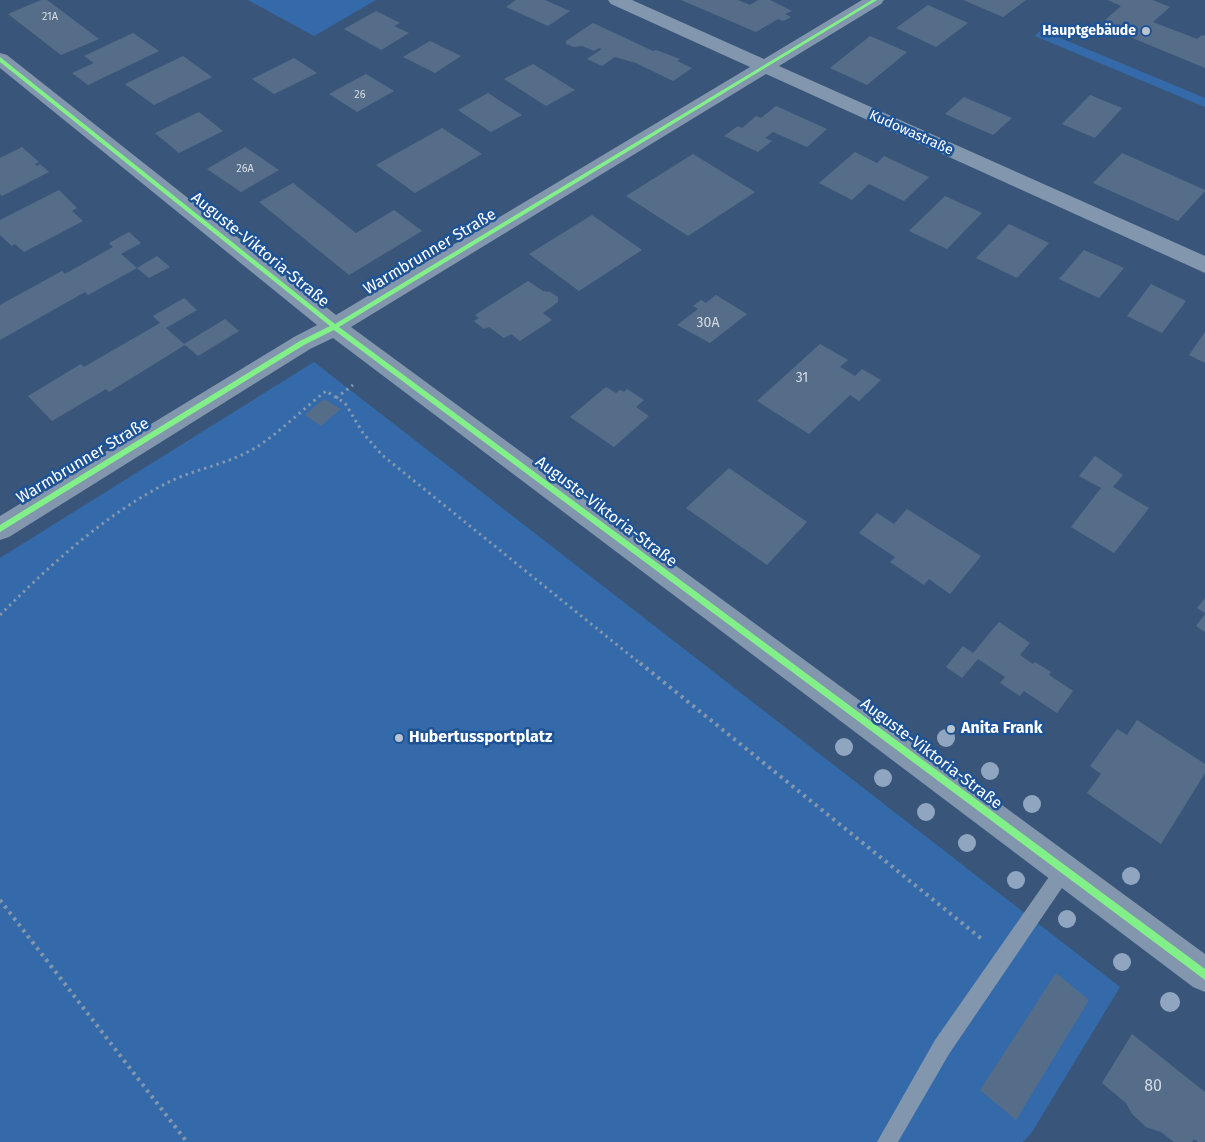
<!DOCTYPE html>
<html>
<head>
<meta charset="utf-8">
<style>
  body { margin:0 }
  canvas { display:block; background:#39567a }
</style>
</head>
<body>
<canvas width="1205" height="1142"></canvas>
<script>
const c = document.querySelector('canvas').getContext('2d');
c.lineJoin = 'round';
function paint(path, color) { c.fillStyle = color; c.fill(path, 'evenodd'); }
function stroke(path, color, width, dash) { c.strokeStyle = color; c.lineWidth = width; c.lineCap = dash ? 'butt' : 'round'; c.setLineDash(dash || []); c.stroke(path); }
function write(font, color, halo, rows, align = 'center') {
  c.font = font + ' "Fira Sans",sans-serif'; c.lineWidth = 5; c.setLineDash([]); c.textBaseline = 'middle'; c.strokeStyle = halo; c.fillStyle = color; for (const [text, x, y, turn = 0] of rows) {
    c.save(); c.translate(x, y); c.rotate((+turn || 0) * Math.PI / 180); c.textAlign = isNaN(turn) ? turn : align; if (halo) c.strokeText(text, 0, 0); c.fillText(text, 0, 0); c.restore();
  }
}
const green = new Path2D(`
  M248 0H376L314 36Z
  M1041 30 1205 98V107L1035 36Z
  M314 362 1120 987 1032 1132 1023 1142H0V558Z`);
const building = new Path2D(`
  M41 0H47L99 39 61 55 8 14Z
  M516 0H545L570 11 548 26 506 7Z
  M681 0H738L750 5 758 0H770L792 11 785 14 791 17 783 21 778 19 756 32Z
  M963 0H1026L1003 17Z
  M1108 0H1153L1170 7 1153 22 1197 39 1202 35 1205 36V68L1106 27 1112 23 1105 20 1121 6Z
  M928 5 968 23 936 47 896 28Z
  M376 11 400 23 394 26 409 33 381 50 344 29Z
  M593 23 653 51 656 50 680 59 677 61 692 68 673 81 636 63 615 57 602 66 587 59 602 49 599 48 594 51 582 46 574 47 566 44V41Z
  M133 33 159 51 88 85 72 73 94 63 84 56Z
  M870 36 907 52 867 85 830 68Z
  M430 41 461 56 435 73 403 57Z
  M183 56 212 77 154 105 125 84Z
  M294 58 317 73 274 94 252 79Z
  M533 64 575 90 546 106 504 79Z
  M366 74 394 91 357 112 329 94Z
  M488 93 522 115 491 132 458 110Z
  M1090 95 1122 108 1095 138 1062 124Z
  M964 97 1012 118 993 135 945 114Z
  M776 106 827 129 807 147 773 132 765 138 772 141 758 152 724 136 738 126 742 128 756 116 761 118Z
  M199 112 223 131 179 153 155 133Z
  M442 128 482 154 415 193 376 165Z
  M22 147 39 162 35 164 37 166 40 164 49 172 2 196 0 194V158Z
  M245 147 279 170 241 192 207 169Z
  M855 152 877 163 884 156 929 177 904 201 869 184 852 200 819 183Z
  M1122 153 1205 190V191L1178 221 1093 183Z
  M693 154 755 192 688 236 626 196Z
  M293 183 356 233 394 210 422 231 349 275 259 202Z
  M59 190 77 208 72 211 83 221 24 252 15 244 12 246 0 235V220Z
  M945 196 982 213 947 249 909 231Z
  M592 215 642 250 579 291 529 254Z
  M1009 224 1049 243 1017 278 976 258Z
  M129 232 141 243 121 254 137 268 88 295 85 292 0 340V305L62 271 65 274 113 247 109 243Z
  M1084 250 1124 268 1099 298 1059 279Z
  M157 256 170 267 149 278 137 268Z
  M528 281 543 291 550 292 558 297V302L543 313 552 320 520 341 511 334 504 338 489 327 484 329 474 321 479 318 475 315Z
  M1151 284 1186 301 1162 333 1127 316Z
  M716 295 747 314 710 343 677 325 698 309 693 306 701 300 706 303Z
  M184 298 197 310 166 328 184 344 225 319 239 331 198 356 185 345 109 392 106 389 52 421 28 396 81 364 84 367 160 323 153 316Z
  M1205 332V363L1189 355Z
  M820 344 848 360 840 367 855 376 862 369 881 380 859 401 850 395 809 434 757 401Z
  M606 387 616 393 620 390 624 392 627 389 644 400 636 407 649 416 614 447 570 417Z
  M324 399 341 409 321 426 305 415Z
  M1095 456 1123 475 1113 487 1149 508 1114 553 1071 527 1101 488 1079 476Z
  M729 468 807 522 767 565 686 508Z
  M907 509 981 556 950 594 929 579 924 585 890 562 895 557 859 533 877 513 894 524Z
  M1205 598V613L1197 608Z
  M1205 614V632L1196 626Z
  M999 622 1030 643 1020 655 1033 664 1035 662 1051 672 1049 675 1073 691 1057 713 1024 691 1020 696 1000 683 1005 677 978 659 962 678 946 667 963 646 973 653Z
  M1137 720 1205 764V773L1161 844 1087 793 1101 774 1090 766 1117 729 1127 735Z
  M1056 973 1089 1000 1016 1120 980 1090Z
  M1132 1034 1205 1092V1142H1198L1194 1139 1192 1142H1174L1161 1132 1146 1127 1132 1114 1126 1103 1102 1083Z`);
const pathFar1 = new Path2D(`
  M336 398 353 385
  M0 615C49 566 101 518 163 485 192 469 227 465 255 448 278 434 304 408 326 391L345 403 363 433 382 455 642 665`);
const path = new Path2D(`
  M640 663 983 940
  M0 900 187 1142`);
const lane = new Path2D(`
  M1064 861 1070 864 1073 870 1070 876 949 1054 898 1142H877L935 1040 1058 864Z`);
const street = new Path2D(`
  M608 0H632L764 59 862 0H884L881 4 779 66 1205 256V273L766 74 351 327 1205 954V992L1193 987 333 338 310 349 9 537 0 540V516L294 337 317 325 0 68V53L7 55 336 315 750 67 611 4Z`);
const cycleway = new Path2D(`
  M872 0H877L339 327 1205 969V980L334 330 304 345 0 532V525L300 341 330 326 0 62V57L335 324Z`);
const trees = [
  [946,738,9],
  [844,747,9],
  [990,771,9],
  [883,778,9],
  [1032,804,9],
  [926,812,9],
  [967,843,9],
  [1131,876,9],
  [1016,880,9],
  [1067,919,9],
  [1122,962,9],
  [1170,1002,10]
];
const markers = [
  [1146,31,5,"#bac4d0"],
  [951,729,5,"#bac4d0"],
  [399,738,5,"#bac4d0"]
];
const farNumbernames = [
  ["21A",50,17],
  ["26",360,95],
  ["26A",245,169]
];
const farPoinames = [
  ["Hauptgebäude",1136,31]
];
const farStreetnames = [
  ["Kudowastraße",911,133,24]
];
const numberNames = [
  ["30A",708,323],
  ["31",802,378]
];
const streetNames = [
  ["Auguste-Viktoria-Straße",260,250,39],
  ["Warmbrunner Straße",430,252,-31],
  ["Warmbrunner Straße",83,461,-31],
  ["Auguste-Viktoria-Straße",606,512,37],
  ["Auguste-Viktoria-Straße",931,754,37]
];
const poiNames = [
  ["Anita Frank",961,729],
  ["Hubertussportplatz",409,738]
];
const nearNumbernames = [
  ["80",1153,1087]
];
paint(green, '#346aaa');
paint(building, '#566d89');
stroke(pathFar1, '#8296ad', 3, [2.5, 4]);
stroke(path, '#8296ad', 4, [3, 4.5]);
paint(lane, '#8296ad');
paint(street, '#8296ad');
paint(cycleway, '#82f089');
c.fillStyle = '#90a6c0';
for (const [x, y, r] of trees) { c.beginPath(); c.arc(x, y, r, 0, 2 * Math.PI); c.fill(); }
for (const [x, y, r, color] of markers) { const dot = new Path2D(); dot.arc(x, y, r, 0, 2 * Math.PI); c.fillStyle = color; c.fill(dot); stroke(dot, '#1e5395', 2); }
write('11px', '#d5dae2', null, farNumbernames);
write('bold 14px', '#fff', '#1e5395', farPoinames, 'right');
write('14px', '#fff', '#1e5395', farStreetnames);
write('14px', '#d5dae2', null, numberNames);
write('16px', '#fff', '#1e5395', streetNames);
write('bold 16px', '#fff', '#1e5395', poiNames, 'left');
write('16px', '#d5dae2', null, nearNumbernames);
</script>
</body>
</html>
